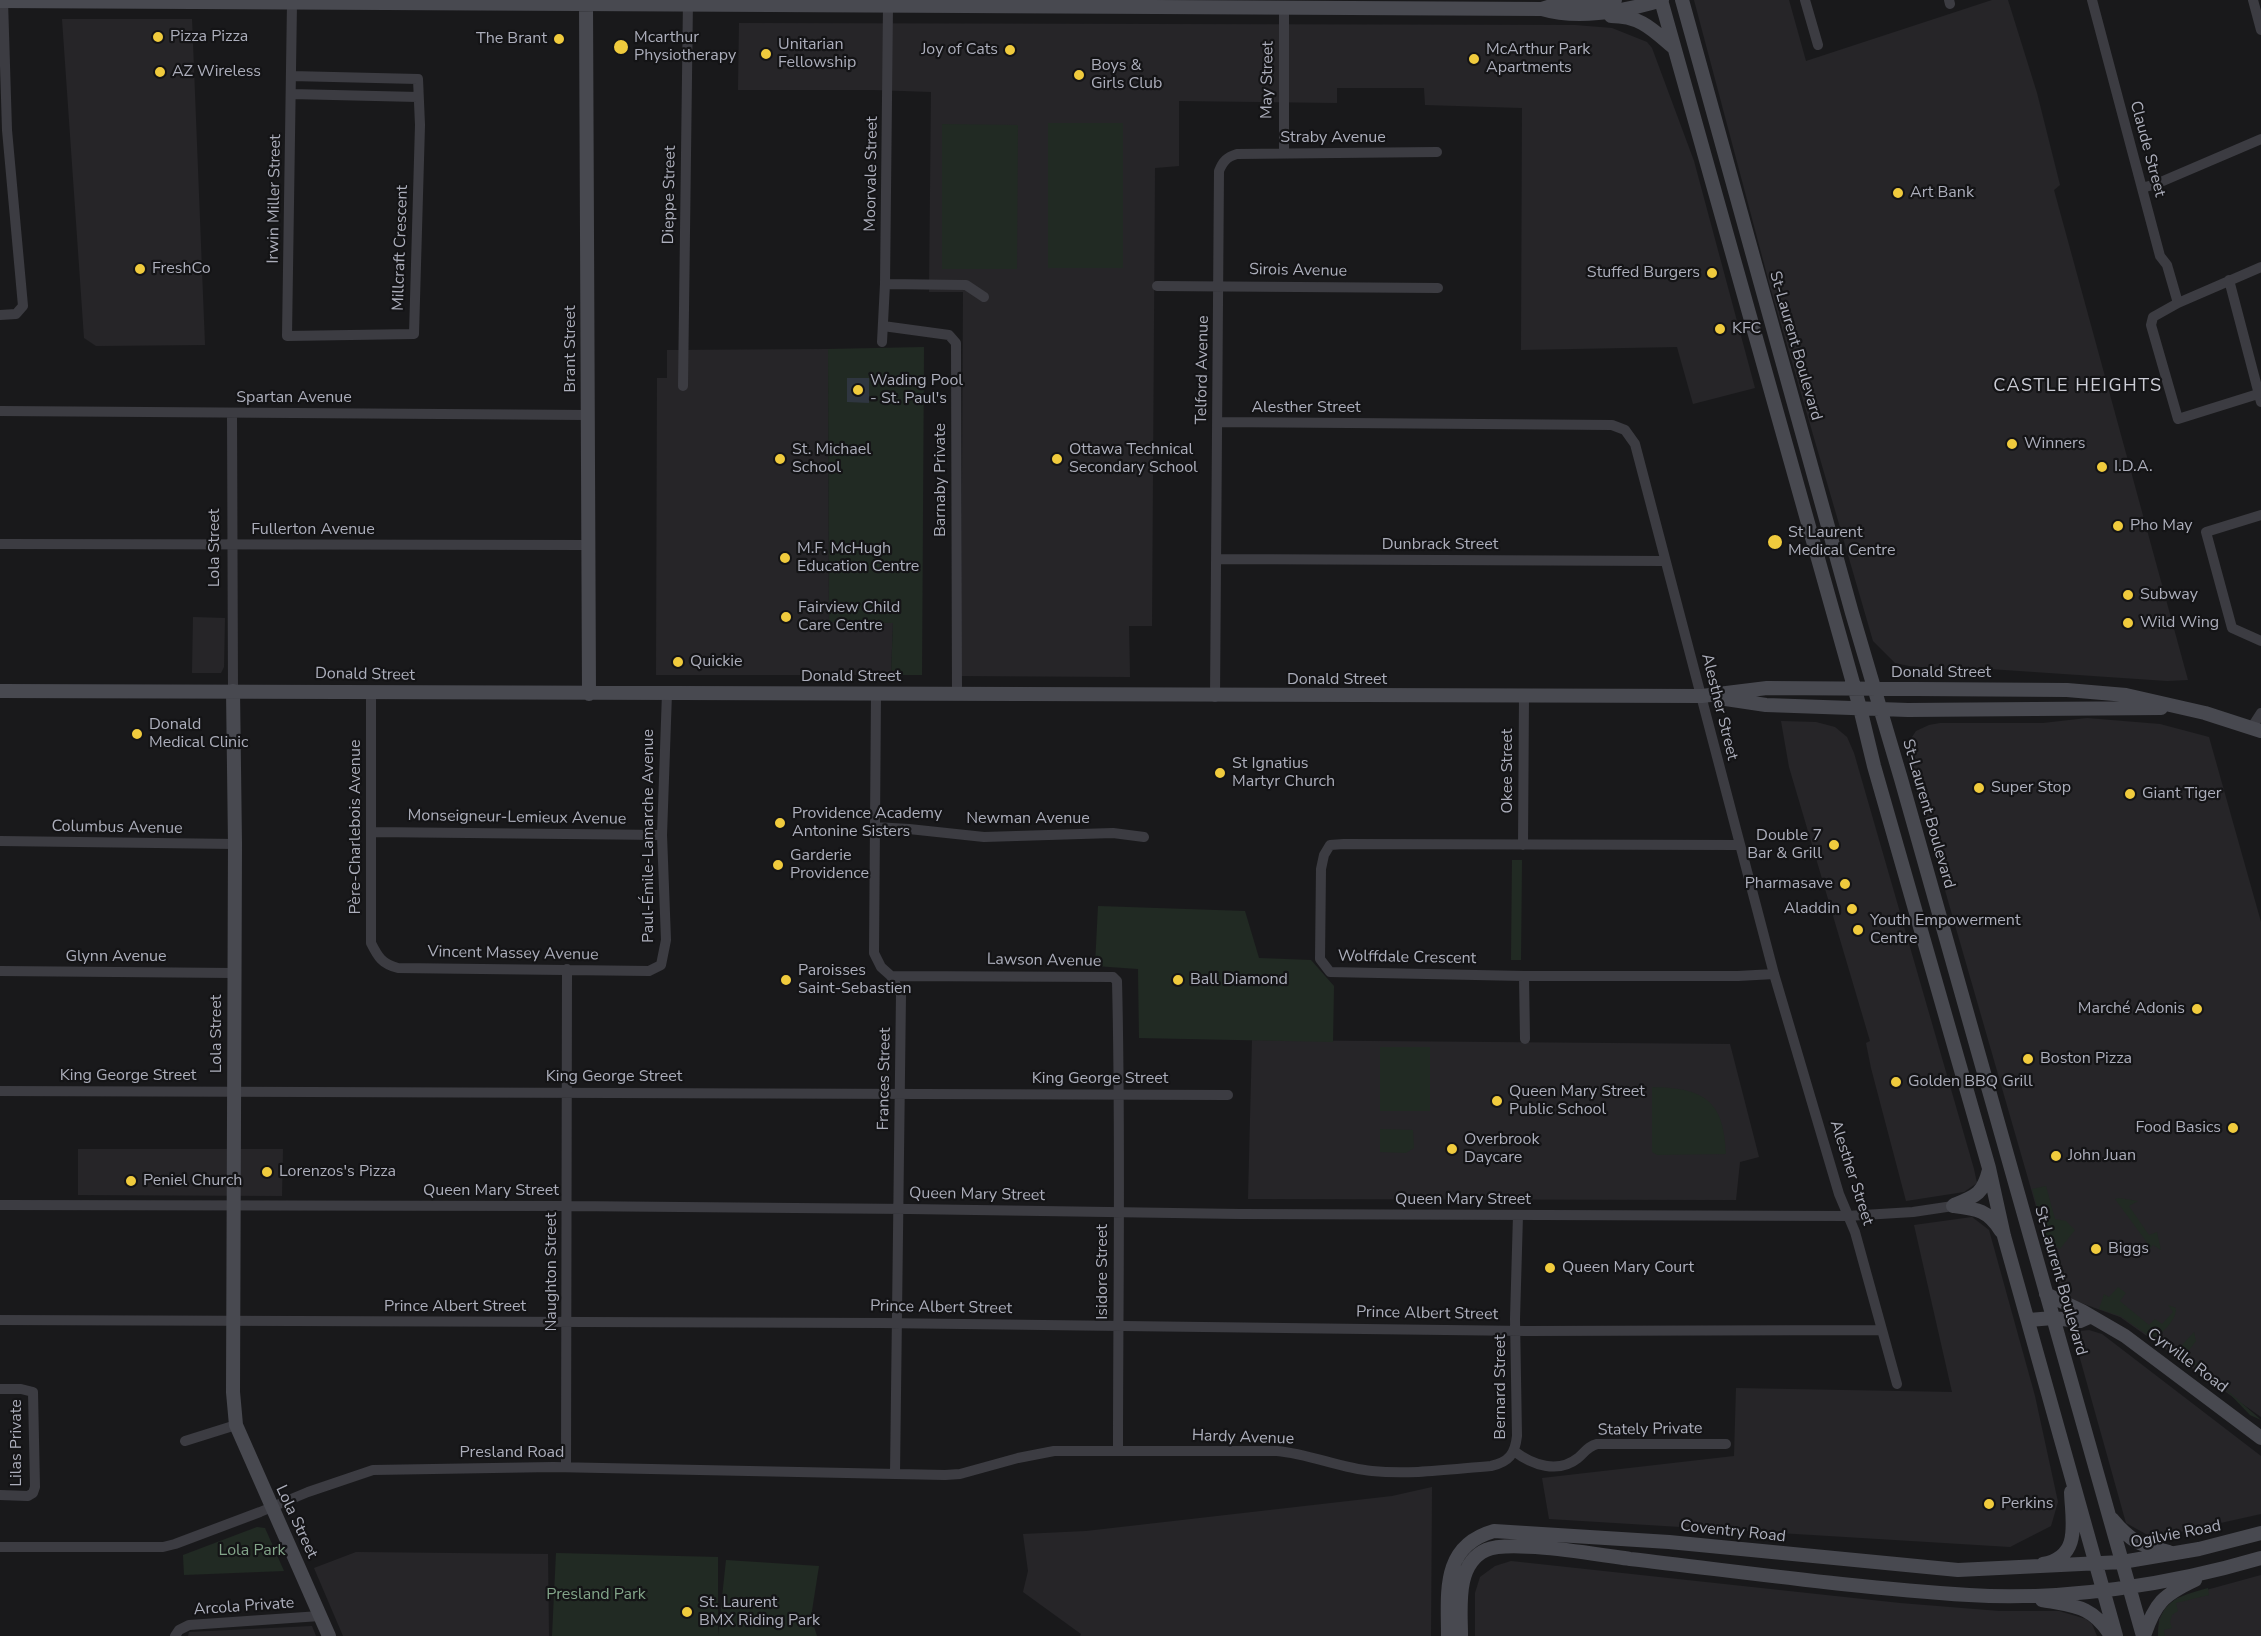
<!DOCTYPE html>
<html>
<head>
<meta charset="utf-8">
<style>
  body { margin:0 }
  canvas { display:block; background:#19191b }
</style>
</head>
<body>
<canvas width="2261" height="1636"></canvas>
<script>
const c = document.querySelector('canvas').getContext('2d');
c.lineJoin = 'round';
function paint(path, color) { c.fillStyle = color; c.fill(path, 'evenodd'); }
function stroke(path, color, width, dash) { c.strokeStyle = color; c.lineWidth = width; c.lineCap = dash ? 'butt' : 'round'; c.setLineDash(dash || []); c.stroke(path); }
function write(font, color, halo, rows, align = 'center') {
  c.font = font + ' "Nunito Sans",sans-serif'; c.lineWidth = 4.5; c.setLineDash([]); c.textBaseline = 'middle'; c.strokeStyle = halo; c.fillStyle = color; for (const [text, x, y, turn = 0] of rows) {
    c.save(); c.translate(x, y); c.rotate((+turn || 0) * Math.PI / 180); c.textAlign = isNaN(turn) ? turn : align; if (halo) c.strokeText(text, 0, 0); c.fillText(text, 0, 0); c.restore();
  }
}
const built = new Path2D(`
  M1694 0H1789L1806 61 1992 0H2008L2037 93 2060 185 2054 190 2188 680 2167 681 1975 668 1943 669 1909 666 1895 663 1873 641 1771 290Z
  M62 19H192L205 345 96 346 84 338Z
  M739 23 1575 25 1612 28 1647 42 1652 48 1694 161 1755 388 1693 404 1677 347 1521 350 1522 108 1425 105 1424 88H1337V103L1179 101V166L1155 168 1152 626H1129L1130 677 961 676 963 292H929L931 92 874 90H738Z
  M828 349 829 622 893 623 891 675H656L657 378H667V350Z
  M193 617 225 618 224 667 221 673H192Z
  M2087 718 2160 724 2209 737 2261 922V1417L2120 1317 2070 1299 2061 1293 1915 786 1906 746 1916 731 1929 725 1940 723H2043Z
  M1781 721 1816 722 1835 727 1847 737 1854 753 1974 1169 1977 1183 1964 1192 1906 1201 1871 1068 1866 1043 1870 1041 1789 767Z
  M1252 1040 1730 1044 1759 1157 1740 1162 1736 1200 1248 1199Z
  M78 1149H283L282 1196 78 1195Z
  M1972 1217 1989 1230 2035 1396 2058 1502 2051 1526 2010 1547 1549 1519 1542 1478 1734 1456 1736 1388 1952 1392 1914 1225Z
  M2089 1330 2102 1334 2261 1456V1514L2153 1538 2126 1523 2074 1337 2080 1331Z
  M1432 1487 1431 1636H1080L1081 1634 1023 1592 1028 1571 1023 1534 1086 1531 1392 1496Z
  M356 1552 548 1554 549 1636H343L314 1568Z
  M1511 1561 1900 1603 1999 1611H2059L2086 1619 2092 1624 2097 1636H1475V1593L1480 1577 1495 1566Z
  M2261 1575V1636H2158L2159 1619 2165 1609 2177 1598Z
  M312 1626 316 1636H188L189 1632Z`);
const green = new Path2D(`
  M1048 123H1123V268H1048Z
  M942 124 1018 125 1017 269H942Z
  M924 347 922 675H891L893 623 829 622 828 349Z
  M1512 860H1522L1521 960H1511Z
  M1098 906 1245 911 1259 958 1311 960 1334 986 1333 1042 1139 1038 1138 969 1095 966Z
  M1380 1047H1430V1111H1380Z
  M1652 1087C1704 1088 1724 1100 1726 1154L1657 1155 1652 1152Z
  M1380 1129 1413 1130 1414 1148 1406 1153 1380 1152Z
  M2046 1186 2055 1219 2066 1221 2075 1230 2060 1249 2056 1246 2050 1252 2032 1189Z
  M2119 1198 2138 1201 2129 1206 2149 1235 2157 1232 2161 1250 2153 1245 2145 1254 2148 1244 2115 1199Z
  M2118 1287 2126 1293 2120 1301 2149 1325 2155 1319 2162 1324 2173 1312 2168 1305 2176 1308C2177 1319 2162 1335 2152 1338L2120 1316 2099 1309 2104 1294 2109 1297Z
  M2194 1332 2196 1341 2186 1354 2261 1420 2250 1415 2227 1391 2184 1356 2182 1345Z
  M257 1527 265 1528 284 1571 184 1575 183 1555Z
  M556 1553 718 1557V1635L726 1560 819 1566 811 1617 817 1636H552Z
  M2208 1588 2209 1595 2176 1603 2178 1611 2172 1615 2170 1622 2172 1628 2164 1630 2165 1636H2158C2158 1601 2179 1596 2208 1588Z`);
const water = new Path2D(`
  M847 378H869V403L847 402Z`);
const street = new Path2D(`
  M1805 0 1818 45
  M1949 0 1950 4
  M2092 0 2160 256 2167 265 2178 303
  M2253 0 2261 30
  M291 76 418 79 420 125 414 334 287 336 292 3
  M291 94 418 97
  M1284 153V8
  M2142 188 2156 184 2261 139
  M2229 280 2261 402
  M885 284 966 285 984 297
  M1157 286 1438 288
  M0 315 16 314 23 306 7 130 3 1
  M883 326 949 335 956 343 957 695
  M882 342 885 284 888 6
  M683 386 688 0
  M2258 394 2178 419 2151 325 2153 317 2178 303 2261 267
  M0 411 588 415
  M232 413 233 691
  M1218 422 1612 425 1625 430 1635 444 1774 974 1839 1194 1855 1232 1897 1384
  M2261 515 2206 532 2232 628 2261 641
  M0 544 590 545
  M1216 559 1664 561
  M371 692V943C378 957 382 964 398 968L649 971 661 965 666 940 662 835 667 693
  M876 694 874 953 881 967 891 976 901 994 895 1473
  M1215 697 1219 171C1223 161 1227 157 1237 154L1437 152
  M2252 727 2261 713
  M875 827 909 829 984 837 1113 833 1144 837
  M372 832 662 835
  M0 841 235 844
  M1523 845 1524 696
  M1740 845 1344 844 1330 845 1324 855 1321 869 1320 959 1330 972 1524 976H1738L1774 974
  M0 971 233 973
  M891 976 1113 977 1117 981C1121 1138 1118 1294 1118 1451
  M1524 976 1525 1039
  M0 1091 1228 1095
  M0 1205 567 1206 909 1209 1240 1214 1847 1216 1913 1212 1953 1206
  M0 1320 882 1323 1526 1331 1882 1330
  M0 1389H21L33 1392 35 1487 33 1493 28 1496 0 1495
  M185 1441 236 1425
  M1514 1451C1532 1465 1558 1474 1578 1458 1585 1452 1588 1446 1597 1444H1726
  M566 1467 567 969
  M0 1547H163L175 1544 260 1512 308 1492 373 1470 553 1467 945 1475 960 1474 1018 1458 1054 1451H1277C1310 1454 1340 1468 1372 1471 1411 1475 1452 1469 1491 1466 1509 1462 1515 1454 1517 1436L1515 1319 1518 1215
  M175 1636 179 1630 189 1625 320 1616`);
const secondary = new Path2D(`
  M1661 0 1860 708 1874 766 1989 1168 2004 1236 2116 1636
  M1682 0 1852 613 1901 779 2143 1636
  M0 1 1542 9C1579 20 1625 11 1662 0
  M586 5 589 694
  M1542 9 1557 4 1615 0
  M1611 16C1640 16 1652 29 1673 47
  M0 691C567 691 1134 698 1702 696L1767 688 2067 690 2126 695 2205 713 2261 731
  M233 691 235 844 233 1392 236 1425 329 1636
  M1719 698 1766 705 1908 710 2161 708
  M1954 1205C1976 1196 1983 1194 1989 1170
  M1953 1206C1977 1209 1988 1210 2001 1231
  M2046 1294 2082 1311 2125 1336 2261 1438
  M2029 1320 2053 1318 2080 1321 2089 1317
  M2112 1519C2131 1542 2140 1545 2169 1552
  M2043 1564C2082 1557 2072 1521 2071 1492
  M2042 1600C2075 1606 2093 1606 2111 1636
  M1448 1636C1448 1592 1441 1546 1494 1531L1669 1542 1958 1570 2122 1562 2199 1549 2261 1533
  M1461 1636C1461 1608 1455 1564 1486 1550 1510 1539 1601 1555 1630 1559 1743 1572 1856 1588 1969 1595 2064 1601 2170 1585 2261 1558
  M2144 1636C2155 1603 2163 1595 2195 1580`);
const markers = [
  [158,37,6,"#f0cb3d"],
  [559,39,6,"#f0cb3d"],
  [621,47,8,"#f0cb3d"],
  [1010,50,6,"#f0cb3d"],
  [766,54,6,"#f0cb3d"],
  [1474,59,6,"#f0cb3d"],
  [160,72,6,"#f0cb3d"],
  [1079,75,6,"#f0cb3d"],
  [1898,193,6,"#f0cb3d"],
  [140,269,6,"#f0cb3d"],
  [1712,273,6,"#f0cb3d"],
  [1720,329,6,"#f0cb3d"],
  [858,390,6,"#f0cb3d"],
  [2012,444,6,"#f0cb3d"],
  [780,459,6,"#f0cb3d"],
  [1057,459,6,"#f0cb3d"],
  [2102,467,6,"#f0cb3d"],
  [2118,526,6,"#f0cb3d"],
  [1775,542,8,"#f0cb3d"],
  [785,558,6,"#f0cb3d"],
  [2128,595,6,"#f0cb3d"],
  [786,617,6,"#f0cb3d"],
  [2128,623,6,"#f0cb3d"],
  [678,662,6,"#f0cb3d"],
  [137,734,6,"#f0cb3d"],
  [1220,773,6,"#f0cb3d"],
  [1979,788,6,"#f0cb3d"],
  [2130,794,6,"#f0cb3d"],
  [780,823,6,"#f0cb3d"],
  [1834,845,6,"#f0cb3d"],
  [778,865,6,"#f0cb3d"],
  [1845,884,6,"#f0cb3d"],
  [1852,909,6,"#f0cb3d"],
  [1858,930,6,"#f0cb3d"],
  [786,980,6,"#f0cb3d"],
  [1178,980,6,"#f0cb3d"],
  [2197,1009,6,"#f0cb3d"],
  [2028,1059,6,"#f0cb3d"],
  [1896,1082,6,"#f0cb3d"],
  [1497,1101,6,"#f0cb3d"],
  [2233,1128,6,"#f0cb3d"],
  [1452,1149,6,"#f0cb3d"],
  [2056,1156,6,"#f0cb3d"],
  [267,1172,6,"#f0cb3d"],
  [131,1181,6,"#f0cb3d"],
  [2096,1249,6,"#f0cb3d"],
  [1550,1268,6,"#f0cb3d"],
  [1989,1504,6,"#f0cb3d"],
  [687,1612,6,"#f0cb3d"]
];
const poiNames = [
  ["Pizza Pizza",170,37],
  ["Mcarthur",634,38],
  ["Physiotherapy",634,56],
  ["The Brant",547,39,"right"],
  ["Unitarian",778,45],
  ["Fellowship",778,63],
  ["Joy of Cats",998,50,"right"],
  ["McArthur Park",1486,50],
  ["Apartments",1486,68],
  ["Boys &",1091,66],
  ["Girls Club",1091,84],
  ["AZ Wireless",172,72],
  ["Art Bank",1910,193],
  ["FreshCo",152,269],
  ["Stuffed Burgers",1700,273,"right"],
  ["KFC",1732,329],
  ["Wading Pool",870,381],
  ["- St. Paul's",870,399],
  ["Winners",2024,444],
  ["St. Michael",792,450],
  ["School",792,468],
  ["Ottawa Technical",1069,450],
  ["Secondary School",1069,468],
  ["I.D.A.",2114,467],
  ["Pho May",2130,526],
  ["St Laurent",1788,533],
  ["Medical Centre",1788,551],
  ["M.F. McHugh",797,549],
  ["Education Centre",797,567],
  ["Subway",2140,595],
  ["Fairview Child",798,608],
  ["Care Centre",798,626],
  ["Wild Wing",2140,623],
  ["Quickie",690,662],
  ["Donald",149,725],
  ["Medical Clinic",149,743],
  ["St Ignatius",1232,764],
  ["Martyr Church",1232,782],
  ["Super Stop",1991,788],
  ["Giant Tiger",2142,794],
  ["Providence Academy",792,814],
  ["Antonine Sisters",792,832],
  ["Double 7",1822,836,"right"],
  ["Bar & Grill",1822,854,"right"],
  ["Garderie",790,856],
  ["Providence",790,874],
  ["Pharmasave",1833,884,"right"],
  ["Aladdin",1840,909,"right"],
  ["Youth Empowerment",1870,921],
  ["Centre",1870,939],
  ["Paroisses",798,971],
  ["Saint-Sebastien",798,989],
  ["Ball Diamond",1190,980],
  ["Marché Adonis",2185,1009,"right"],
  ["Boston Pizza",2040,1059],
  ["Golden BBQ Grill",1908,1082],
  ["Queen Mary Street",1509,1092],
  ["Public School",1509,1110],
  ["Food Basics",2221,1128,"right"],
  ["Overbrook",1464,1140],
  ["Daycare",1464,1158],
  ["John Juan",2068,1156],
  ["Lorenzos's Pizza",279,1172],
  ["Peniel Church",143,1181],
  ["Biggs",2108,1249],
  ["Queen Mary Court",1562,1268],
  ["Perkins",2001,1504],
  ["St. Laurent",699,1603],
  ["BMX Riding Park",699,1621]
];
const streetNames = [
  ["May Street",1268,80,-89],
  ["Straby Avenue",1333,138],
  ["Claude Street",2147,149,75],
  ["Moorvale Street",872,174,-89],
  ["Dieppe Street",670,195,-89],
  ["Irwin Miller Street",275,199,-89],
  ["Millcraft Crescent",401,248,-88],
  ["Sirois Avenue",1298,271,1],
  ["St-Laurent Boulevard",1795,346,74],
  ["Brant Street",571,349,-90],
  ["Telford Avenue",1203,370,-89],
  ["Spartan Avenue",294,398],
  ["Alesther Street",1306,408],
  ["Barnaby Private",941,480,-90],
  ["Fullerton Avenue",313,530],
  ["Dunbrack Street",1440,545],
  ["Lola Street",215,548,-90],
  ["Donald Street",1941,673],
  ["Donald Street",365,675,1],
  ["Donald Street",851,677],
  ["Donald Street",1337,680],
  ["Alesther Street",1719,707,76],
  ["Okee Street",1508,771,-90],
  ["St-Laurent Boulevard",1928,814,74],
  ["Monseigneur-Lemieux Avenue",517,818,1],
  ["Newman Avenue",1028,819],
  ["Père-Charlebois Avenue",356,827,-90],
  ["Columbus Avenue",117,828,1],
  ["Paul-Émile-Lamarche Avenue",649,836,-90],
  ["Vincent Massey Avenue",513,954,1],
  ["Glynn Avenue",116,957],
  ["Wolffdale Crescent",1407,958,1],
  ["Lawson Avenue",1044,961,1],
  ["Lola Street",217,1034,-90],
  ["King George Street",128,1076],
  ["King George Street",614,1077],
  ["Frances Street",885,1079,-89],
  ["King George Street",1100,1079],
  ["Alesther Street",1851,1173,72],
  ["Queen Mary Street",491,1191],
  ["Queen Mary Street",977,1195,1],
  ["Queen Mary Street",1463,1200],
  ["Naughton Street",552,1272,-90],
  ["Isidore Street",1103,1272,-90],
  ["St-Laurent Boulevard",2060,1281,74],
  ["Prince Albert Street",455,1307],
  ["Prince Albert Street",941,1308,1],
  ["Prince Albert Street",1427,1314,1],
  ["Cyrville Road",2187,1361,37],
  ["Bernard Street",1501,1387,-90],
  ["Stately Private",1650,1430,-1],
  ["Hardy Avenue",1243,1438,2],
  ["Lilas Private",17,1443,-90],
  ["Presland Road",512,1453],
  ["Lola Street",296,1522,65],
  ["Coventry Road",1733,1532,6],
  ["Ogilvie Road",2176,1535,-11],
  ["Arcola Private",244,1607,-4]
];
const parkNames = [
  ["Lola Park",252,1551],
  ["Presland Park",596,1595]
];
const neighbourhoodNames = [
  ["CASTLE HEIGHTS",2078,387]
];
paint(built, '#262528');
paint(green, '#212a23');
paint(water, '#2f3640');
stroke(street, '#3c3c42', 10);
stroke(secondary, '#484950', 14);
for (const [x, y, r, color] of markers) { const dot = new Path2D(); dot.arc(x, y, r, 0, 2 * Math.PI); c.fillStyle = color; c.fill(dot); stroke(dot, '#141416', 2); }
write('16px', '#acaebb', '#141416', poiNames, 'left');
write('16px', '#acaebb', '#141416', streetNames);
write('16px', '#83a58a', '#141416', parkNames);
c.letterSpacing = '1.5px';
write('18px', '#cdced7', '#141416', neighbourhoodNames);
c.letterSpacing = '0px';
</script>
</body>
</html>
